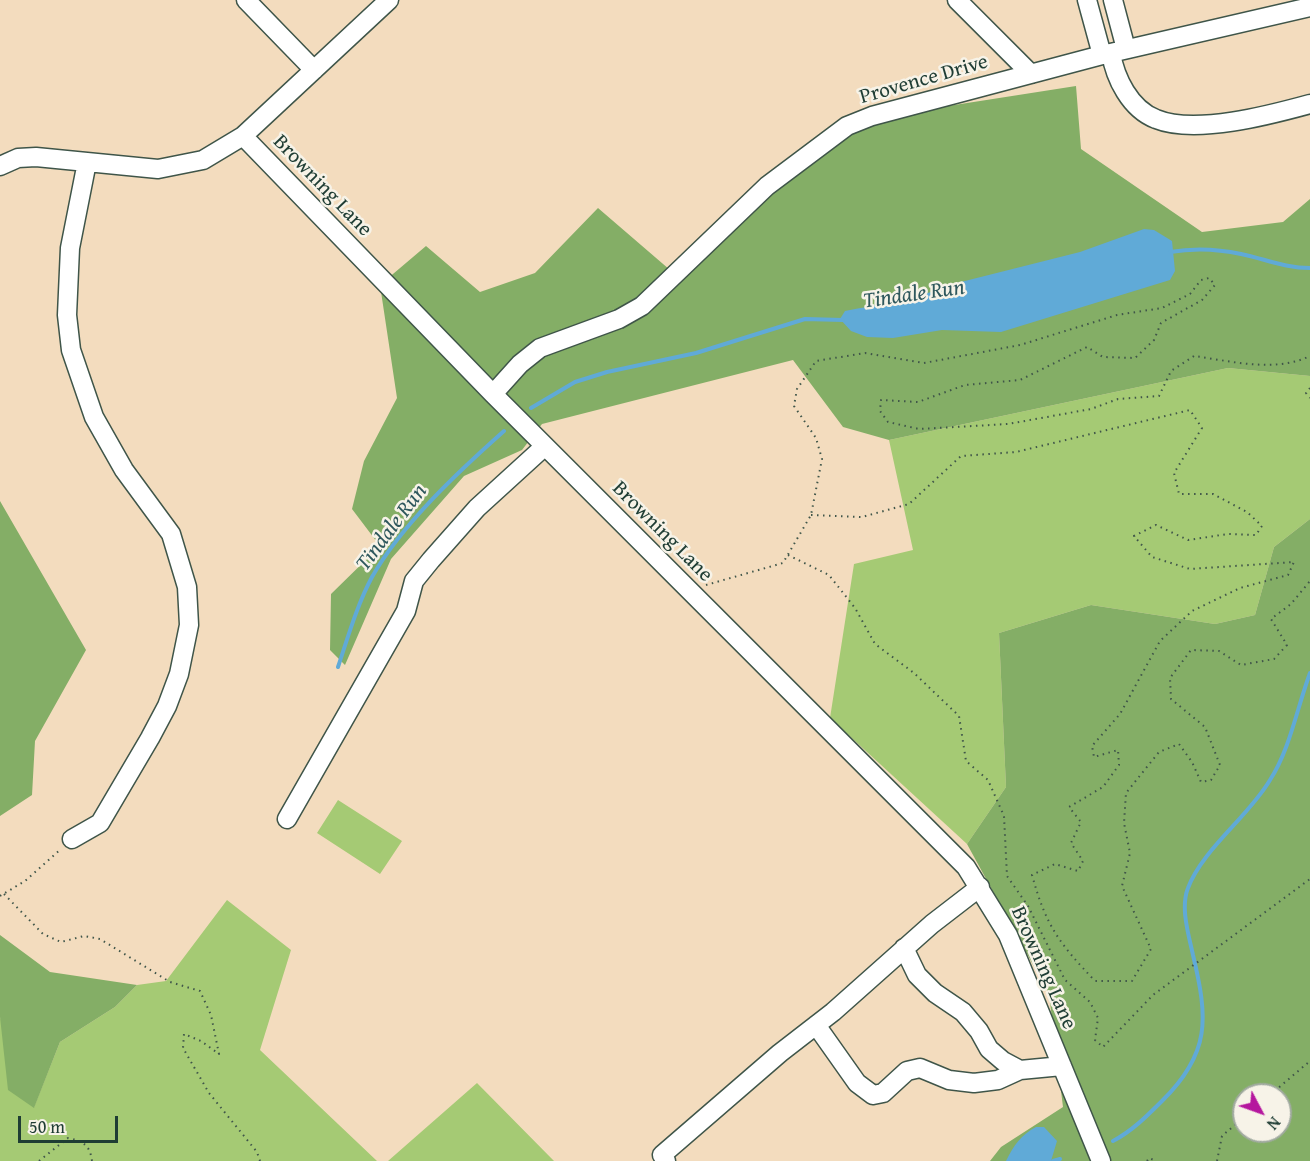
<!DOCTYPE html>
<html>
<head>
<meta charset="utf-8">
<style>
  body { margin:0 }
  #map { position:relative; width:1310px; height:1161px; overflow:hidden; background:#f3dcbe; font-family:"Gentium Book Plus",serif }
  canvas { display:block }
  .north { position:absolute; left:1232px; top:1083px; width:60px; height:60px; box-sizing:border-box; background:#f7f3e8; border:2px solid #a1aaa0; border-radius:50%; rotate:131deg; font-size:16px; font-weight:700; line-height:24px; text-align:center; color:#1f3d34 }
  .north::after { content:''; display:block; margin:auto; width:21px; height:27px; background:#b5179e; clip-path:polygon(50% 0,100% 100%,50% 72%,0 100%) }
  .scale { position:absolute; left:18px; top:1116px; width:100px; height:27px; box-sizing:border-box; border:3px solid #1f3d34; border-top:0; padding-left:8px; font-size:18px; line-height:21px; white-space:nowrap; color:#1f3d34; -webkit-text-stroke:4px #f7f3e8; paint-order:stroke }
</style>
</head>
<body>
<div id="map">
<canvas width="1310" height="1161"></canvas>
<div class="north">N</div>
<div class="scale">50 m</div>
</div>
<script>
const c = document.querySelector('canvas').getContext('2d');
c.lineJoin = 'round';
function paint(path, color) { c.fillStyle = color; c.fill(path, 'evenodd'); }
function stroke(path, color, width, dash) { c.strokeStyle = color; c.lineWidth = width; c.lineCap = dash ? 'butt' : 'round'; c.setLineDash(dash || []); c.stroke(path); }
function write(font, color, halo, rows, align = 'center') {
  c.font = font + ' "Gentium Book Plus",serif'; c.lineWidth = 5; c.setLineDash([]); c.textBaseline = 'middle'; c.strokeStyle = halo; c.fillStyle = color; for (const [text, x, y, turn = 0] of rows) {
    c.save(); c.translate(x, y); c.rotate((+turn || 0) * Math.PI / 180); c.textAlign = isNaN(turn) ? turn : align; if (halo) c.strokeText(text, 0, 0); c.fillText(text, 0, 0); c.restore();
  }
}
const green = new Path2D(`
  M1228 368 1310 376V519L1274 547 1255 615 1215 624 1091 605 999 633 1006 787 967 844 830 718 854 564 913 550 889 440Z
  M338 800 402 841 380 874 317 833Z
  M227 900 291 950 260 1050 377 1161H0V1017L34 1107 60 1042 115 1007 137 985 166 981Z
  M477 1083 554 1161H388Z`);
const forest = new Path2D(`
  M1076 86 1081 149 1202 232 1283 222 1310 199V376L1228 368 889 440 843 427 793 360 542 424 522 450 464 476 391 559 345 665 330 650 331 594 380 546 352 509 364 461 397 398 380 285 426 246 480 292 535 273 598 208 677 276 852 121Z
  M0 501 86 650 35 741 32 795 0 816Z
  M1310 519V1161H990L1001 1147 1063 1107 1049 994 967 844 1006 787 999 633 1091 605 1215 624 1255 615 1274 547ZM1244 1095H1280V1131H1244Z
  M0 935 50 972 137 985 115 1007 60 1042 34 1108 8 1090 0 1017Z`);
const water = new Path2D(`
  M1144 229 1154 230 1172 241 1175 271 1170 280 1001 332 942 330 893 338 867 337 851 331 840 319 845 311C879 304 914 301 945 286L1080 252Z
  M1036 1127H1044L1057 1141 1051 1161H1006C1014 1145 1021 1135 1036 1127Z`);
const stream = new Path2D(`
  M1170 252C1193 248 1218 249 1241 254 1265 259 1285 268 1310 268
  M531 408 575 382 607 372 696 353 805 319 843 320
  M338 667C348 637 357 605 372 577 402 524 459 471 504 431
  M1113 1141C1132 1131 1147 1116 1162 1101 1211 1053 1208 1018 1193 955 1189 936 1180 908 1188 888 1202 850 1249 816 1270 780 1290 749 1297 708 1310 673
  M1053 1161 1060 1159`);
const path = new Path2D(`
  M1310 388 1306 393 1310 398
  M811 515 862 517 909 504 961 456 1016 452 1190 410 1202 428 1174 473 1179 494H1213L1247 512 1262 526 1256 535 1228 534 1188 540 1156 525 1134 536 1152 557 1190 569 1294 562 1288 575 1240 588 1192 611 1160 641 1120 714 1092 746 1094 757 1118 750 1119 765 1103 787 1069 807 1081 822 1071 843 1083 861 1078 871 1055 864 1032 875C1046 926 1059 943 1095 981H1132L1151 949 1122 886 1130 853 1124 823 1126 793 1159 752 1179 744 1192 762 1201 782 1211 780 1220 765 1205 727 1171 699 1170 678 1191 650 1219 651 1241 665 1274 659 1287 645 1271 619 1291 604 1310 581
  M788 555 829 575 855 608 875 644 914 673 959 716 966 761 988 780 1004 816 1007 876 1028 906 1065 980 1090 1002 1098 1018 1095 1040 1103 1047 1153 995 1310 879
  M706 585 783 563 811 515 822 459 816 438 794 406 797 389 816 361 865 353 924 363 1020 345 1117 315 1162 308 1190 294 1201 280 1209 278 1215 285 1202 300 1161 323 1154 340 1135 358 1103 357 1087 347 1020 380 965 385 918 402 881 400 880 411 888 422 919 429 1008 424 1091 409 1118 399 1159 396 1171 371 1194 356C1231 361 1275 373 1310 356
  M4 894 43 934 61 942 84 936 100 939 170 982 200 991 211 1015 219 1054 201 1041 184 1034 183 1048 209 1093 257 1152 260 1161
  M0 896 25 881 61 849
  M1270 1095 1310 1061
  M39 1161 68 1138C83 1141 90 1145 92 1161
  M1147 1161 1149 1158 1156 1161
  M1217 1161 1222 1136 1244 1117`);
const minor = new Path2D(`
  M246 0 314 70
  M957 0 1031 74
  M1087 0 1102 55
  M1113 0 1126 49
  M1111 53C1115 78 1130 109 1156 119 1195 135 1270 115 1310 104
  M243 136 493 394 966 867 1008 935 1101 1161
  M0 166 18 158 36 157 158 169 203 160 243 136 389 0
  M493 394 520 364 540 348 619 319 642 306 767 186 847 126 872 116 1102 55 1310 7
  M287 819 406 611 414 581 431 560 477 508 545 446
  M72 839 100 823 150 738 167 706 179 674 189 625 187 587 171 534 124 470 94 417 71 350 67 315 70 248 87 162
  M904 948 917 975 935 993 963 1012 979 1031 989 1049 1003 1061 1020 1070
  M816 1025 857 1083 873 1095 883 1093 907 1071 920 1068 949 1080 974 1083 998 1080 1020 1070 1062 1066
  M666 1161 662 1155 780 1053 833 1012 932 924 980 887`);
const streetNames = [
  ["Provence Drive",924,80,-16],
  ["Browning Lane",322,186,46],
  ["Browning Lane",662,532,45],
  ["Browning Lane",1043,968,66]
];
const waterNames = [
  ["Tindale Run",914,295,-8],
  ["Tindale Run",392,528,-53]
];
paint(green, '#a5ca74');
paint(forest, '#84ae66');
paint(water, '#60aad7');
stroke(stream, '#60aad7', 4);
stroke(minor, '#3f5549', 21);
stroke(path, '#3f5549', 2, [1.5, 4.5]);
stroke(minor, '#fff', 18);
write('21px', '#1f3d34', '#f7f3e8', streetNames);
write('italic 22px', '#2f585d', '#f7f3e8', waterNames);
</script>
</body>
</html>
